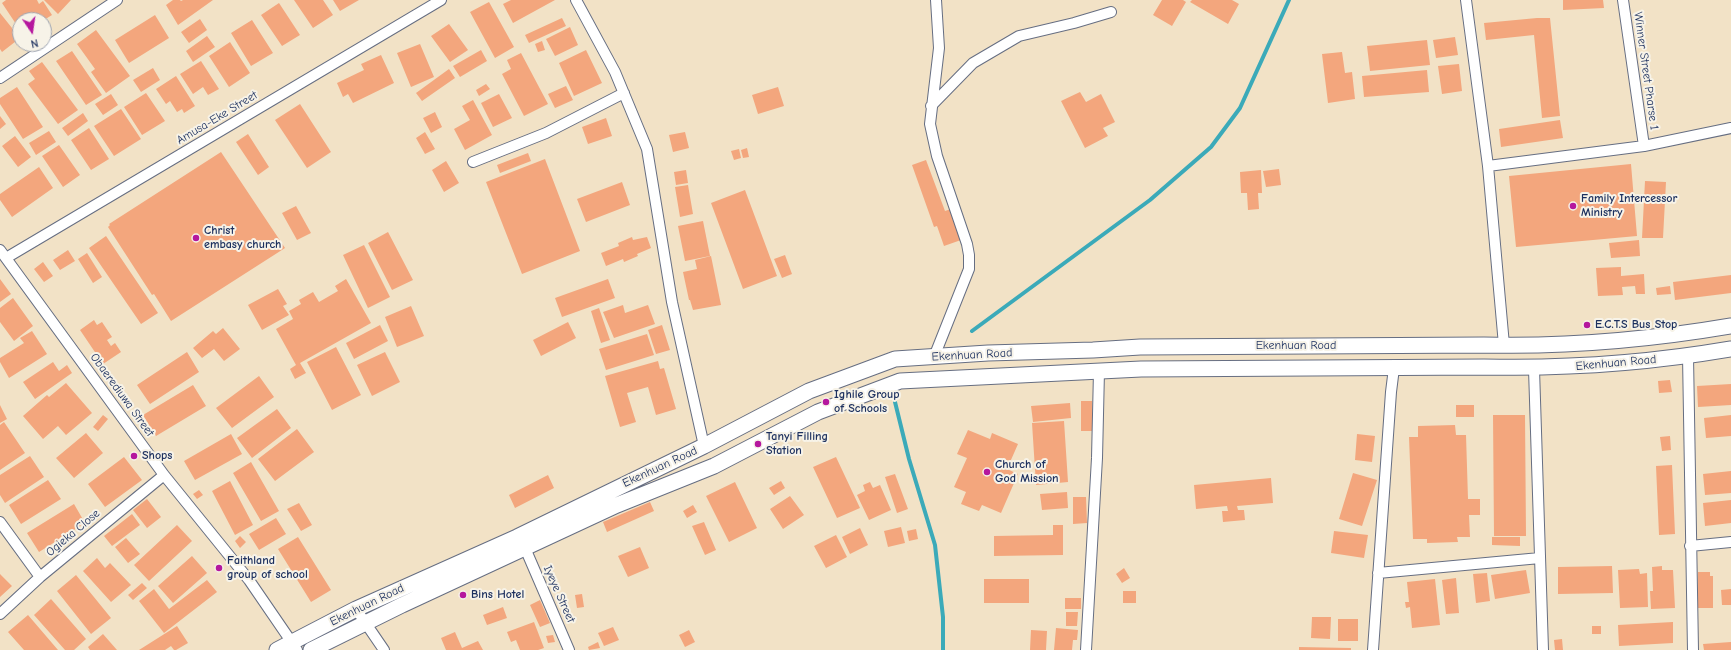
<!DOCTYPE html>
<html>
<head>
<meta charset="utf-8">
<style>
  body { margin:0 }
  #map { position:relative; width:1731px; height:650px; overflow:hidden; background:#f2e2c6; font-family:"Comic Neue",sans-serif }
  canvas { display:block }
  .north { position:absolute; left:12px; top:12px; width:40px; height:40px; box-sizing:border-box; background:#f7f3e8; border:1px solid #9fa5b1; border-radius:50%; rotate:167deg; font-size:11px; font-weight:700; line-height:16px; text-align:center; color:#1b2f5e }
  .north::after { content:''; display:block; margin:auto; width:14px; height:18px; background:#b5179e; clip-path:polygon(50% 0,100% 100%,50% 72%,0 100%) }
</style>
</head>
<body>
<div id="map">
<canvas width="1731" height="650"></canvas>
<div class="north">N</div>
</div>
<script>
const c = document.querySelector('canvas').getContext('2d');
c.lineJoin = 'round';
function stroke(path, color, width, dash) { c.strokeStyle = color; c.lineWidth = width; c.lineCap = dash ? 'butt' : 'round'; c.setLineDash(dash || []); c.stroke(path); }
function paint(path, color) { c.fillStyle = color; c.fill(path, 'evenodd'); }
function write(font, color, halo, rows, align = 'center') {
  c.font = font + ' "Comic Neue",sans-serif'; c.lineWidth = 4; c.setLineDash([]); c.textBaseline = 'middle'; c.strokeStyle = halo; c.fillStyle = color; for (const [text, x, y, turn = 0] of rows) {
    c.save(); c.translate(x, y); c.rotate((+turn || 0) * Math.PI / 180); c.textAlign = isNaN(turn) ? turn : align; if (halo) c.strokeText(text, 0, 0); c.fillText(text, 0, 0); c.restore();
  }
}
const stream = new Path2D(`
  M972 331 1150 200 1211 147 1240 108 1289 0
  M895 402 909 459 935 545 943 617V650`);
const building = new Path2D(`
  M6 0H37L39 4 43 1 52 15 44 20H20V30L2 3Z
  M44 0H71L58 14Z
  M173 0H180L181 1 183 0H213L178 25 166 5Z
  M294 0H323L333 15 313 28Z
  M333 0H359L340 11Z
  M511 0H555L513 23 503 4Z
  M1162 0H1183L1186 2 1172 26 1153 15Z
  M1192 0H1232L1239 4 1228 24 1190 2Z
  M1563 0H1603L1604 8 1563 10Z
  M489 2 514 47 495 58 470 12Z
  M279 3 300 35 282 46 261 15Z
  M0 13 20 38 2 52 0 49Z
  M155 15 169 38 129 63 115 40Z
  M562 18 566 26 529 43 525 35Z
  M1537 18H1550L1560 116 1542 118 1534 35 1486 40 1484 23Z
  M200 19 207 30 189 43 181 32Z
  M252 20 273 53 251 66 231 33Z
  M449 24 468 50 450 62 431 36Z
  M570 27 578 45 555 56 546 39Z
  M96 30 130 76 106 93 91 72 95 69 77 44Z
  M207 36 215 47 193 62 186 51Z
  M1455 37 1458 55 1436 58 1433 40Z
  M1427 40 1430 65 1370 71 1367 46Z
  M542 41 545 50 538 52 535 44Z
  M230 42 250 73 229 87 209 56Z
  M420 44 434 77 411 87 397 53Z
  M481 50 487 61 460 77 453 66Z
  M586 50 602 83 574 96 559 63Z
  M72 51 102 95 86 105 56 61Z
  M1342 52 1345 73 1352 72 1355 99 1328 103 1322 54Z
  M521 53 548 104 524 116 502 74 511 69 507 60Z
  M381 55 394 83 353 103 348 94 343 97 337 83 364 70 361 64Z
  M201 61 219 89 208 95 203 87 193 94 180 74Z
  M42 62 78 110 58 124 28 84 35 79 29 71Z
  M1459 64 1462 91 1442 94 1438 66Z
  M153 68 160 80 141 92 133 80Z
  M449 69 455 78 422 101 416 93Z
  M1427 70 1429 92 1364 97 1362 76Z
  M176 76 195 106 184 113 182 109 177 112 170 101 166 104 156 89Z
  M486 84 490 89 479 96 476 90Z
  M566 86 573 100 555 108 548 94Z
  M17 87 43 127 23 139 0 104V98Z
  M778 87 784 106 758 114 752 95Z
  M1080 92 1086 102 1101 94 1115 122 1103 128 1108 136 1085 148 1061 101Z
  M146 93 165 121 142 135 124 107Z
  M111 94 118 105 103 115 95 104Z
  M499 94 512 118 493 127 481 103Z
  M473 100 492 135 465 150 454 129 470 120 462 106Z
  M300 104 331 152 307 168 275 120Z
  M121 109 141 139 114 156 94 126Z
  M435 112 442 127 431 133 423 118Z
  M83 113 88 121 68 136 62 128Z
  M0 116 6 124 0 129Z
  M606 118 612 136 588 144 582 127Z
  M1560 120 1563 138 1501 147 1499 129Z
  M89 128 109 159 91 170 71 140Z
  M49 131 56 142 36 155 29 143Z
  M425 132 435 149 425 154 416 138Z
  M685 132 689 148 673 152 669 135Z
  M248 134 269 167 258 175 236 142Z
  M15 136 31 157 18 167 2 146Z
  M59 145 80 175 63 187 42 156Z
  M747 148 749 157 743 158 741 150Z
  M739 149 741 158 734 160 731 151Z
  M221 152 285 248 171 321 154 294 152 295 108 227 110 225 109 224Z
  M528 153 531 161 500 173 497 165Z
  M545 159 580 251 522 274 486 182Z
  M926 160 945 211 951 209 961 240 944 246 937 226 934 227 912 165Z
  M446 161 459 183 444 192 432 170Z
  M1631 164 1637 236 1516 247 1509 176Z
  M39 167 53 188 12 217 0 200V194Z
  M1279 169 1281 185 1266 187 1263 171Z
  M686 170 688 183 676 185 674 172Z
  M1261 170 1262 193H1258L1259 209 1248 210 1247 193H1241L1240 172Z
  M1645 181 1666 182 1663 238H1642Z
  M622 182 630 205 586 222 577 199Z
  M688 185 693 214 680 217 675 187Z
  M745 190 777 276 743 289 711 203Z
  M296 206 311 233 297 240 282 213Z
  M703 221 710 256 685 261 678 226Z
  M388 232 413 280 392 290 368 243Z
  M106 236 158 313 141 324 89 248Z
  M632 237 633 240 647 237 651 248 637 254 638 256 624 262 623 259 606 266 601 253 619 246 618 243Z
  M1639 240 1640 256 1611 258 1609 243Z
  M364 245 390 297 368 308 343 255Z
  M68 250 75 261 60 270 53 260Z
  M87 253 102 277 93 283 78 259Z
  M785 255 792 274 782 278 774 259Z
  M711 256 721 305 693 310 690 300H689L683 272 697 269 695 260Z
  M43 262 53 276 44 282 34 269Z
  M1621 267V276L1644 274 1645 294H1636L1635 286 1622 287 1623 295 1598 296 1596 268Z
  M1731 275V293L1675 300 1673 282Z
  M0 279 11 294 0 302Z
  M346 279 371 323 300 363 306 373 295 379 290 369 296 365 276 329 293 319 289 311 301 304 299 300 313 292 319 302 338 291 335 286Z
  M608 279 615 298 562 317 555 298Z
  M1670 286 1671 294 1657 295 1656 288Z
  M278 289 287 304 283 306 289 315 262 330 248 305Z
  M13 298 33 326 14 341 0 322V308Z
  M623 305 625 313 648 305 655 324 614 338 603 312Z
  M411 306 424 336 397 347 385 317Z
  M599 308 610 340 601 343 591 311Z
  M94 320 97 325 102 322 112 337 107 340 111 346 115 343 121 352 103 364 80 330Z
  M568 322 576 338 541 356 533 340Z
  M380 325 388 341 354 359 346 343Z
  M662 325 670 350 656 354 648 330Z
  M223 328 240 349 224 361 214 349 202 358 193 348 213 331 216 334Z
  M32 331 47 354 9 378 0 362V358L24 343 20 338Z
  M647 334 654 355 606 370 599 349Z
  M336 347 361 395 332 410 307 362Z
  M187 352 199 372 150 404 137 385Z
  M385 352 400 382 372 396 357 365Z
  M658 361 660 369 664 368 676 409 656 415 648 387 627 393 636 422 620 427 605 376Z
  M53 362 59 371 67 365 72 373 35 399 23 382Z
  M259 376 274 397 232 428 216 408Z
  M1670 380 1672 392 1659 393 1658 381Z
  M66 383 92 413 66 435 58 426 43 439 23 416 47 395 49 397Z
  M1731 384V405L1698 407 1697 386Z
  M193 385 206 406 156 436 143 415Z
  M1081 401H1092V431H1081Z
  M1070 403 1071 418 1033 422 1031 406Z
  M0 405 7 419 0 423Z
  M1456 405H1474V417H1456Z
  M277 409 291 428 252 458 237 438Z
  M103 415 108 419 98 431 93 427Z
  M1493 415H1525L1526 536H1494Z
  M1731 415V436L1706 438 1704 418Z
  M1064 421 1068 482 1036 485 1032 423Z
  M4 422 25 453 0 470V425Z
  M1455 425 1456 435H1466L1468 499H1480V515H1469L1470 537H1457L1458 542 1427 543V539H1413L1409 437H1418V426Z
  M297 429 314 452 275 481 258 459Z
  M968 430 990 439 992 433 1018 444 1007 469 1018 474 1001 513 982 505 979 511 961 504 966 492 954 487 967 458 957 454Z
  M86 433 103 453 74 478 56 458Z
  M231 434 242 454 195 480 184 461Z
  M1357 434 1375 436 1372 462 1355 460Z
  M1670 436 1671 450 1662 451 1660 437Z
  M30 456 44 477 5 503 0 495V475Z
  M124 457 142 480 105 507 88 484Z
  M836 457 860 508 837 518 813 467Z
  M251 462 279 511 261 521 233 473Z
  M1672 465 1675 534 1659 535 1656 466Z
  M1731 471V493L1705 495 1703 474Z
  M1353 473 1377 480 1362 526 1339 519Z
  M895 474 908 509 897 513 885 477Z
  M548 475 554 488 515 508 509 495Z
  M1271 478 1273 503 1237 506 1238 510H1244L1245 520 1223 522 1222 511H1228L1227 506 1196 509 1194 485Z
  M48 480 61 499 21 524 9 505Z
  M230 481 253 525 235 535 212 491Z
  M781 481 785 488 774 495 769 488Z
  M735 482 757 528 729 542 706 496Z
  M870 482 873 488 880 485 891 510 869 520 857 495 865 491 863 485Z
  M199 490 203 495 197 499 193 494Z
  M1067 492 1068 508 1042 510 1040 494Z
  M790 496 804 515 783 529 770 509Z
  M1073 497H1086L1087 523 1073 524Z
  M147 499 161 517 147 528 133 510Z
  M1731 500V523L1705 526 1703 503Z
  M650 502 654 511 607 532 603 522Z
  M299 503 312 525 301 531 287 509Z
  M74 504 85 523 39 552 27 533Z
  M693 505 697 512 687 518 683 511Z
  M132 514 140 525 112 546 104 536Z
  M276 518 286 534 259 550 249 534Z
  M704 522 716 550 705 555 692 526Z
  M177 525 192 541 149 581 134 565Z
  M1053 525H1063V555L994 556V536L1053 535Z
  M901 527 905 543 888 547 884 531Z
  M860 528 868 545 850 554 842 537Z
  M916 529 918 539 909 541 907 531Z
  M1334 531 1368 535 1364 558 1331 553Z
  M836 535 847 557 826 568 814 546Z
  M240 536 246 542 240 548 235 541Z
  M298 537 331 590 311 602 278 549Z
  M1492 537H1520V546L1492 545Z
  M126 538 140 554 128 563 115 547Z
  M640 547 649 568 628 577 618 556Z
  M192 556 207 573 173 603 158 586Z
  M97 558 105 568 110 563 131 585 111 602 83 571Z
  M1612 566 1613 593 1558 594V567Z
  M1662 566V570H1673L1675 608 1651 609 1650 591H1653L1652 567Z
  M1124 568 1130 578 1122 583 1116 574Z
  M1639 569 1640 574 1647 573 1648 607 1620 608 1618 570Z
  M1526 570 1530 593 1495 599 1491 575Z
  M1698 572H1710V576H1713V608H1698Z
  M1487 573 1490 601 1476 603 1473 574Z
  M0 574 12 586 0 597Z
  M76 575 111 618 91 634 57 591Z
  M1456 578 1459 613 1446 614 1442 580Z
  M984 579H1029V603H984Z
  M1435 579 1440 625 1412 628 1410 607 1406 608 1405 602H1409L1407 582Z
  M207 580 217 592 164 633 139 601 154 589 169 609Z
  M142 583 147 588 133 600 128 595Z
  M1731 589V605H1722L1721 590Z
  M1123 591H1136V603H1123Z
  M582 594 584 607 577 608 575 595Z
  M1065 598H1081V609H1065Z
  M51 599 86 639 74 650H65L34 615Z
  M540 600 550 623 540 627 530 605Z
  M503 607 507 618 487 625 483 615Z
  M1066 612H1078L1077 626H1066Z
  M28 615 58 650H24L8 632Z
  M1312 617H1331L1330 639 1311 638Z
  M1338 619H1358V641H1338Z
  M534 622 544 648 538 650H520L516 640 511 642 507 632Z
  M1673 622V643L1619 646 1618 625Z
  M177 626 188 643 176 650H174L171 646 165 650H139Z
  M1592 626H1601V634H1592Z
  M613 627 619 640 604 646 598 633Z
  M1056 628 1078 630 1077 640H1073L1072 650H1054Z
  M689 630 695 642 685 647 679 635Z
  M1031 630 1047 631 1046 650H1030Z
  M455 632 462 648 478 641 483 650H446L441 638Z
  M103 634 117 650H90L88 647Z
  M553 635 555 642 548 643 546 636Z
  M1562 639 1563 650H1555L1554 640Z
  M598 642 600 648 589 650 588 647Z
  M1731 642V650H1704L1703 644Z
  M1299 647 1351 648V650H1299Z`);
const street = new Path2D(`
  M576 0 615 72 647 149 672 302 704 446
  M1466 0 1488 166 1504 345
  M1623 0 1644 146
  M0 78 117 0
  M931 106 973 63 1019 36 1074 23 1111 12
  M473 162 546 133 624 93
  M1488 166 1644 146 1731 128
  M0 250 164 475 249 580 297 650
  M6 258 441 0
  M1688 356 1693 650
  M934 357 969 269V255L967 244 937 156 930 124 939 48 936 0
  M1534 369 1543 650
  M0 522 40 577
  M1690 546 1731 542
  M525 548 569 650
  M1378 573 1540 558
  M356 609 384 650
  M0 614 40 577 164 475
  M1086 650 1097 458 1099 371
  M1373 650 1391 392 1394 368`);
const secondary = new Path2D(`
  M277 650 356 609 517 537 704 446 809 391 895 359 988 353 1093 350 1140 347 1484 345C1567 347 1649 340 1731 326
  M311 650 402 605 617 505 714 466 818 412 900 381 1141 369 1484 367C1567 369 1649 363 1731 349`);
const markers = [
  [1573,206,4,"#b5179e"],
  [196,238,4,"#b5179e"],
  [1587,325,4,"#b5179e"],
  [826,402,4,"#b5179e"],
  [758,444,4,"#b5179e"],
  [134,456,4,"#b5179e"],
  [987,472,4,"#b5179e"],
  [219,568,4,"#b5179e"],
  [463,595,4,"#b5179e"]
];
const streetNames = [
  ["Winner Street Pharse 1",1646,71,82],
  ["Amusa-Eke Street",217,118,-31],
  ["Ekenhuan Road",1296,346],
  ["Ekenhuan Road",972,355,-3],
  ["Ekenhuan Road",1616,363,-5],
  ["Obaerediuwa Street",122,395,54],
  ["Ekenhuan Road",660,467,-25],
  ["Ogieka Close",73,533,-40],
  ["Iyeye Street",559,594,66],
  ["Ekenhuan Road",367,605,-26]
];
const poiNames = [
  ["Family Intercessor",1581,199],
  ["Ministry",1581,213],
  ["Christ",204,231],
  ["embasy church",204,245],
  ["E.C.T.S Bus Stop",1595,325],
  ["Ighile Group",834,395],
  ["of Schools",834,409],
  ["Tanyi Filling",766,437],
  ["Station",766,451],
  ["Shops",142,456],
  ["Church of",995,465],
  ["God Mission",995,479],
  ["Faithland",227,561],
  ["group of school",227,575],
  ["Bins Hotel",471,595]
];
stroke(stream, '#3baab9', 4);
paint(building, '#f3a67d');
stroke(street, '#666e82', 12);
stroke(secondary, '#666e82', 17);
stroke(street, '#fff', 10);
stroke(secondary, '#fff', 15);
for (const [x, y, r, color] of markers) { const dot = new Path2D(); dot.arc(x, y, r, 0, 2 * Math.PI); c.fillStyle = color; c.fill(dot); stroke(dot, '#f7f3e8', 1.5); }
write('12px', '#1b2f5e', '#f7f3e8', streetNames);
write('bold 12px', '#1b2f5e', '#f7f3e8', poiNames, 'left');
</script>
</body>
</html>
